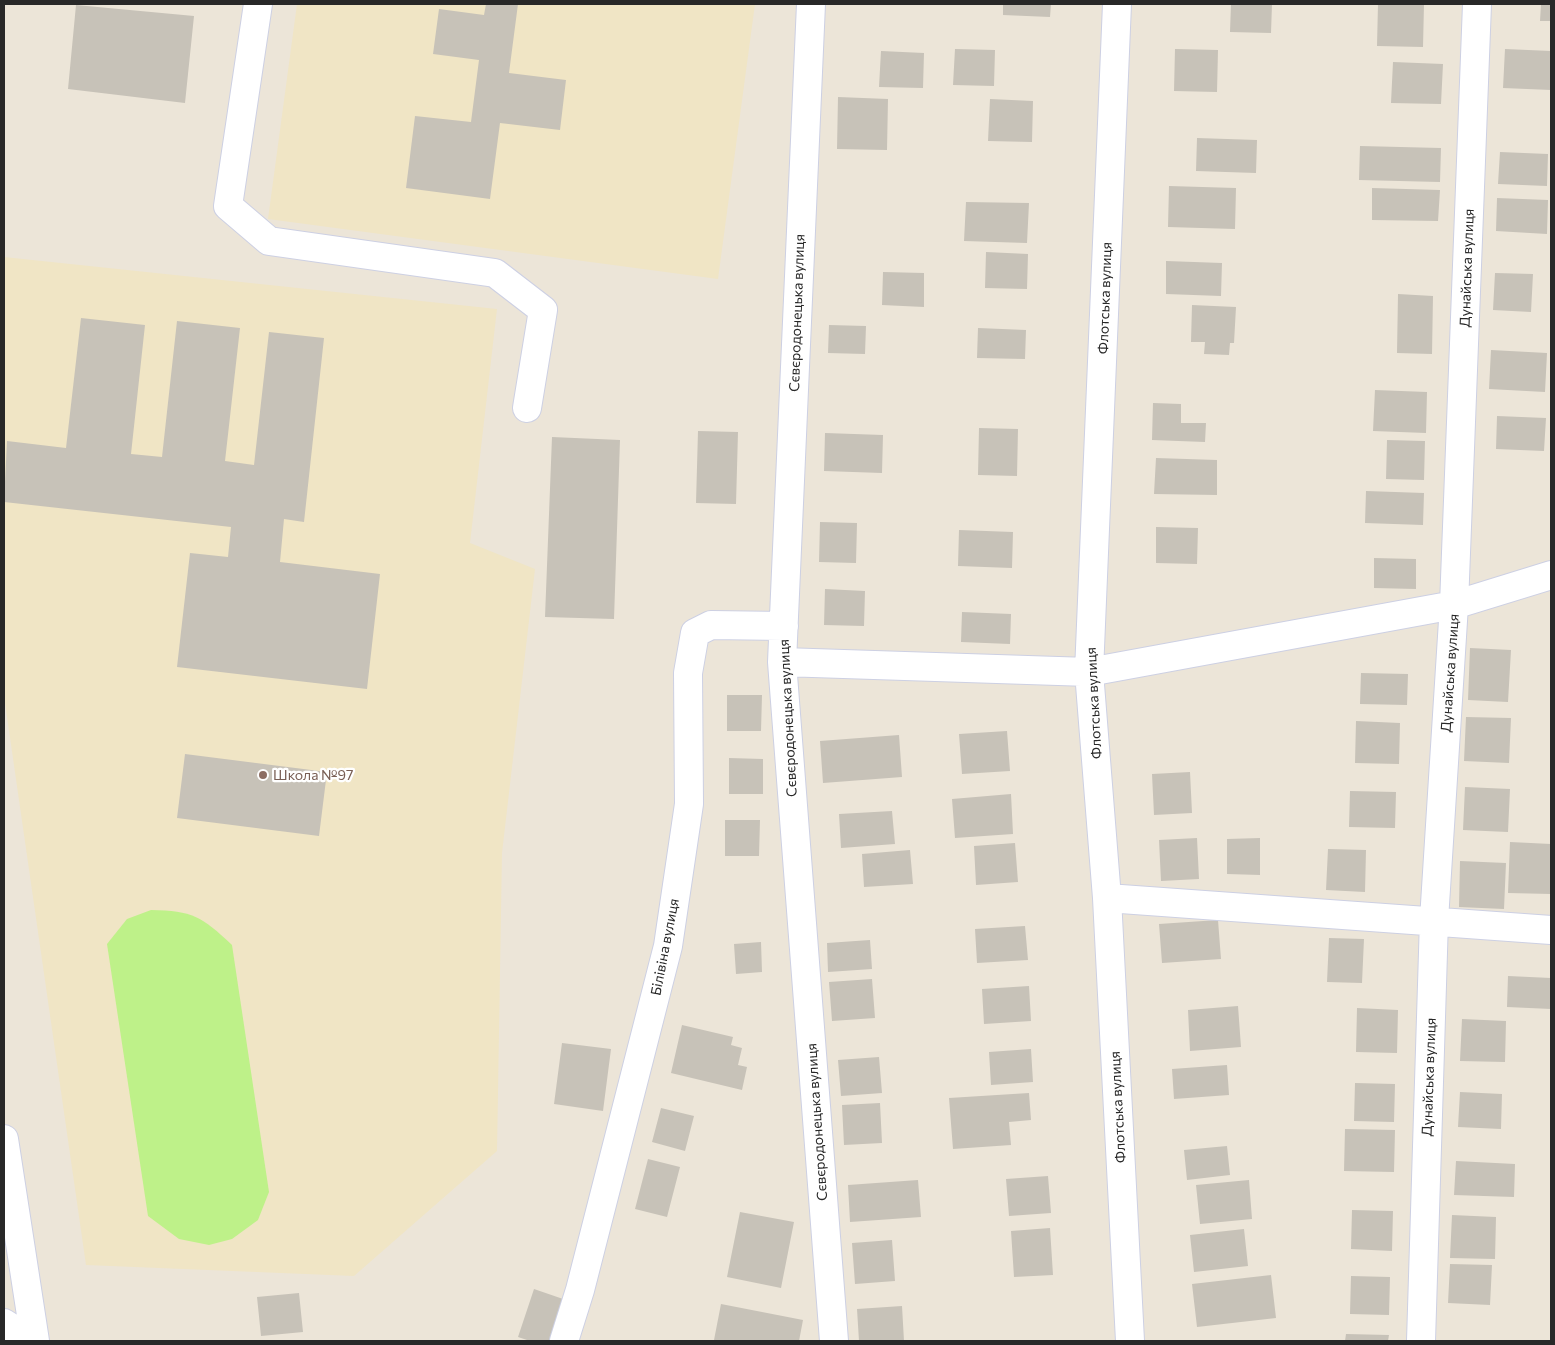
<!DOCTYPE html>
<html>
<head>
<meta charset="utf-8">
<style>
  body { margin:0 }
  #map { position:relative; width:1555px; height:1345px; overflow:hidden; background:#ece5d8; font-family:Commissioner,sans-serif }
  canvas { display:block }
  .frame { position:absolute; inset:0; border:5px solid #282828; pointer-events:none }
</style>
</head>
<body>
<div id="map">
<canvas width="1555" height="1345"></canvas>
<div class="frame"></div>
</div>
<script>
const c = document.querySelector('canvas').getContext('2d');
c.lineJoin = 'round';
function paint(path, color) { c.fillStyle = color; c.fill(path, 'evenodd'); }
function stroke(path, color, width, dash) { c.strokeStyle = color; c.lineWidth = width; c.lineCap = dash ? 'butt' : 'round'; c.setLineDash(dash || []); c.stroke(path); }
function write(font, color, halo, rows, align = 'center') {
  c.font = font + ' Commissioner,sans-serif'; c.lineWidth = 4.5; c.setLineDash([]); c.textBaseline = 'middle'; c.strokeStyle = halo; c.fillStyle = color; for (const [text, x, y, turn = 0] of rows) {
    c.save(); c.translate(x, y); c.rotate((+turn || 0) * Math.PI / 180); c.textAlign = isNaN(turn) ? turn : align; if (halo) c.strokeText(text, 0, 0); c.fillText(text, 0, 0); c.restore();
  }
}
const education = new Path2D(`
  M297 4H755L718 279 268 219Z
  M4 257 497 309 470 543 535 569 502 853 497 1151 354 1276 86 1265 4 696Z`);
const pitch = new Path2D(`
  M151 910C193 911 201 916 232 945L269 1192 258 1220 232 1239 209 1245 179 1239 148 1216 107 944 127 919Z`);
const building = new Path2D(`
  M486 4H518L509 73 566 80 560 130 500 123 490 199 406 188 415 116 471 122 479 60 433 54 439 9 484 15Z
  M1003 4H1051L1050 17 1003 15Z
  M1231 4H1272L1271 33 1230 32Z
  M1378 4H1424L1423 47 1377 46Z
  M1541 4H1551V21H1540Z
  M76 5 194 16 185 103 68 89Z
  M955 49 995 50 994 86 953 85Z
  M1175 49 1218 50 1217 92 1174 91Z
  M1505 49 1551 51V90L1503 88Z
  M881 51 924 53 923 88 879 87Z
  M1393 62 1443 64 1441 104 1391 103Z
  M838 97 888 99 887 150 837 149Z
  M990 99 1033 101 1032 142 988 141Z
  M1197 138 1257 140 1256 173 1196 171Z
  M1360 146 1441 148 1440 182 1359 180Z
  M1500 152 1548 154 1547 186 1498 184Z
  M1169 186 1236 188 1235 229 1168 227Z
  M1372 188 1440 190 1438 221 1372 220Z
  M1497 198 1548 200 1547 234 1496 231Z
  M966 202 1029 203 1027 243 964 241Z
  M986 252 1028 254 1027 289 985 288Z
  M1166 261 1222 263 1221 296 1166 294Z
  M883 272 924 273V307L882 305Z
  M1495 273 1533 274 1531 312 1493 310Z
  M1398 294 1433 296 1432 354 1397 353Z
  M1192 305 1236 307 1234 343H1230L1229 355 1204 354 1205 342H1191Z
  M81 318 145 325 131 454 162 457 177 321 240 328 225 461 254 465 269 332 324 338 304 522 284 519 280 562 380 574 367 689 177 667 190 553 228 557 231 527 4 502 7 441 66 448Z
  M829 325 866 326 865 354 828 353Z
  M978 328 1026 330 1025 359 977 358Z
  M1491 350 1547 353 1545 392 1489 389Z
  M1375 390 1427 392 1426 433 1373 431Z
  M1153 403 1181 404V423H1206L1205 442 1152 440Z
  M1497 416 1546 418 1544 451 1496 449Z
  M979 428 1018 429 1017 476 978 475Z
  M698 431 738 432 736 504 696 503Z
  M825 433 883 435 882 473 824 471Z
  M552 437 620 440 614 619 545 617Z
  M1387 440 1425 441 1424 480 1386 479Z
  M1156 458 1217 460V495L1154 494Z
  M1366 491 1424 493 1423 525 1365 523Z
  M820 522 857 523 856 563 819 562Z
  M1156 527 1198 528 1197 564 1156 563Z
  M959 530 1013 532 1012 568 958 566Z
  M1374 558 1416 559V589L1374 588Z
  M825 589 865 591 864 626 824 625Z
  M962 612 1011 614 1010 644 961 642Z
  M1470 648 1511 650 1508 702 1468 700Z
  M1361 673 1408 674 1407 705 1360 704Z
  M727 695H762L761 731H727Z
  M1466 717 1511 718 1509 763 1464 761Z
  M1356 721 1400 723 1399 764 1355 763Z
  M1007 731 1010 771 962 774 959 734Z
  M899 735 902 777 823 783 820 741Z
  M185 754 327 772 319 836 177 818Z
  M729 758 763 759V794H729Z
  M1190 772 1192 813 1154 815 1152 774Z
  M1465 787 1510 789 1508 832 1463 830Z
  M1350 791 1396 792 1395 828 1349 827Z
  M1011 794 1013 834 955 838 952 799Z
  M892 811 895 844 841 848 839 814Z
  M725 820H760L759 856H725Z
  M1197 838 1199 879 1161 881 1159 840Z
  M1260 838V875L1227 874V839Z
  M1510 842 1551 844V894L1508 893Z
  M1015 843 1018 882 976 885 974 846Z
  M1328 849 1366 850 1365 892 1326 890Z
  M910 850 913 884 864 887 862 854Z
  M1460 861 1506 863 1504 909 1459 907Z
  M1218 920 1221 959 1162 963 1159 924Z
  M1025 926 1028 960 977 963 975 929Z
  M1329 938 1364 939 1362 983 1327 982Z
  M870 940 872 969 828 972 827 943Z
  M761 942 762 972 736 974 734 944Z
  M1508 976 1551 978V1009L1507 1007Z
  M872 979 875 1018 832 1021 829 982Z
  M1029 986 1031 1021 984 1024 982 989Z
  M1238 1006 1241 1047 1190 1051 1188 1010Z
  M1357 1008 1398 1010 1397 1053 1356 1052Z
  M1462 1019 1506 1021 1505 1062 1460 1061Z
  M682 1025 733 1037 731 1045 742 1048 738 1065 747 1067 742 1090 671 1073Z
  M562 1043 611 1049 603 1111 554 1104Z
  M1031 1049 1033 1082 991 1085 989 1052Z
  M879 1057 882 1093 841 1096 838 1060Z
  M1227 1065 1229 1095 1174 1099 1172 1069Z
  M1355 1083 1395 1084 1394 1122 1354 1121Z
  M1460 1092 1502 1094 1501 1129 1458 1127Z
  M1029 1093 1031 1120 1009 1122 1011 1145 953 1149 949 1098Z
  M880 1103 882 1143 844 1145 842 1105Z
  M661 1108 694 1116 685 1151 652 1142Z
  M1345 1129 1395 1130 1394 1172 1344 1171Z
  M1227 1146 1230 1175 1187 1180 1184 1150Z
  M648 1159 680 1167 667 1217 635 1209Z
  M1456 1161 1515 1164 1514 1197 1454 1195Z
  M1048 1176 1051 1213 1009 1216 1006 1179Z
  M918 1180 921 1217 850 1222 848 1185Z
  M1249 1180 1252 1219 1200 1224 1196 1185Z
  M1352 1210 1393 1211 1392 1251 1351 1249Z
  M740 1212 794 1222 781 1288 727 1277Z
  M1452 1215 1496 1217 1495 1259 1450 1258Z
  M1050 1228 1053 1275 1014 1277 1011 1231Z
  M1244 1229 1248 1266 1194 1272 1190 1235Z
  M892 1240 895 1281 855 1284 852 1243Z
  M1450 1264 1492 1265 1490 1305 1448 1303Z
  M1271 1275 1276 1318 1197 1327 1192 1284Z
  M1351 1276 1390 1277 1389 1315 1350 1314Z
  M534 1289 566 1300 551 1341H530L518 1337Z
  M299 1293 303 1332 261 1336 257 1297Z
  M721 1304 803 1320 799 1341 714 1340Z
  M902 1306 904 1341H859L857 1309Z
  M1346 1334 1389 1335 1388 1341H1345Z`);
const minor = new Path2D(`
  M258 4 228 206 269 241 495 273 543 310 527 408
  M811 4 782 662 834 1341
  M1117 4 1089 672 1107 898 1130 1341
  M782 662 1089 672 1454 605 1551 575
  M1107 898 1551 930
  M4 1139 35 1341
  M4 1323 32 1341
  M564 1341 580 1290 668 946 689 804 688 673 695 633 711 625 784 626
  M1421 1341 1434 920 1454 605 1477 4`);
const markers = [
  [263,775,5,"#8d6e63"]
];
const streetNames = [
  ["Дунайська вулиця",1467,268,-88],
  ["Флотська вулиця",1105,298,-88],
  ["Сєвєродонецька вулиця",797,313,-88],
  ["Дунайська вулиця",1450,673,-86],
  ["Флотська вулиця",1094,703,-93],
  ["Сєвєродонецька вулиця",788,718,-93],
  ["Білівіна вулиця",665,947,-79],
  ["Дунайська вулиця",1429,1077,-88],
  ["Флотська вулиця",1118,1107,-93],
  ["Сєвєродонецька вулиця",817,1122,-94]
];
const educationNames = [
  ["Школа №97",273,775]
];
paint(education, '#f0e5c5');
paint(pitch, '#bef189');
paint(building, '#c7c2b8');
stroke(minor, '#cdd0e3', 30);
stroke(minor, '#fff', 28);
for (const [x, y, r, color] of markers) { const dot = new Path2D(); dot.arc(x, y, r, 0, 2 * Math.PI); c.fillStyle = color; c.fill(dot); stroke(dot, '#fff', 2); }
write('14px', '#282828', '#fff', streetNames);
write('14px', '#785e54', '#fff', educationNames, 'left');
</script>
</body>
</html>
